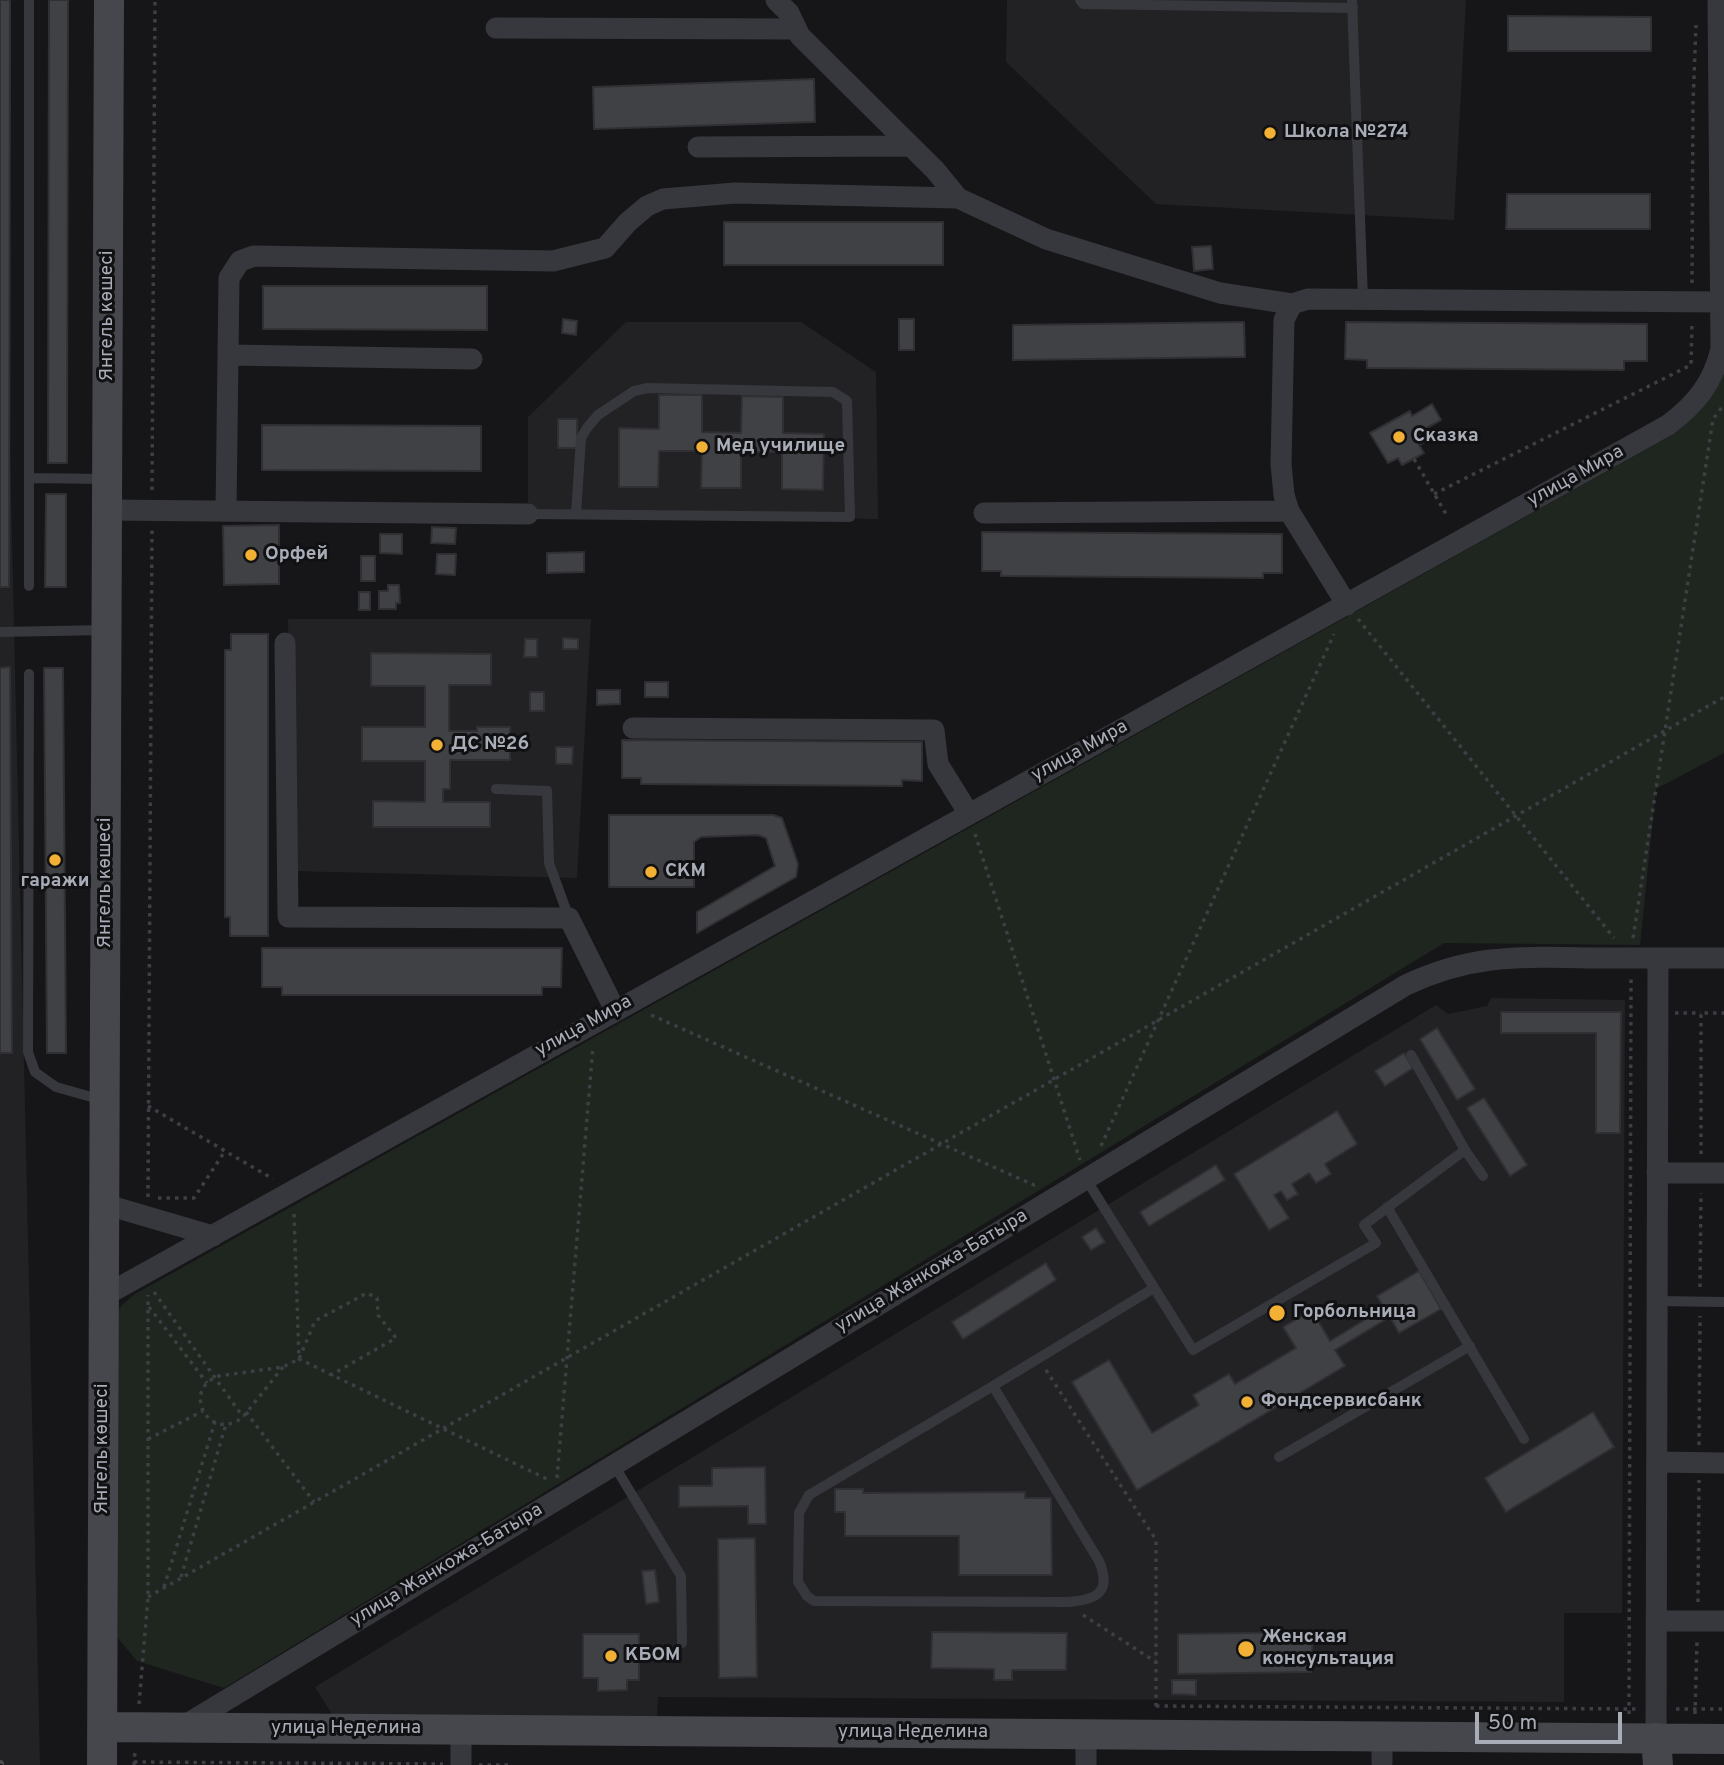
<!DOCTYPE html>
<html>
<head>
<meta charset="utf-8">
<style>
  body { margin:0 }
  #map { position:relative; width:1724px; height:1765px; overflow:hidden; background:#161618; font-family:Overpass,sans-serif }
  canvas { display:block }
  .scale { position:absolute; left:1475px; top:1712px; width:147px; height:32px; box-sizing:border-box; border:4px solid #a8adb8; border-top:0; padding-left:9px; font-size:21px; line-height:24px; white-space:nowrap; color:#a8adb8; -webkit-text-stroke:5px #111113; paint-order:stroke }
</style>
</head>
<body>
<div id="map">
<canvas width="1724" height="1765"></canvas>
<div class="scale">50 m</div>
</div>
<script>
const c = document.querySelector('canvas').getContext('2d');
c.lineJoin = 'round';
function paint(path, color) { c.fillStyle = color; c.fill(path, 'evenodd'); }
function stroke(path, color, width, dash) { c.strokeStyle = color; c.lineWidth = width; c.lineCap = dash ? 'butt' : 'round'; c.setLineDash(dash || []); c.stroke(path); }
function write(font, color, halo, rows, align = 'center') {
  c.font = font + ' Overpass,sans-serif'; c.lineWidth = 6; c.setLineDash([]); c.textBaseline = 'middle'; c.strokeStyle = halo; c.fillStyle = color; for (const [text, x, y, turn = 0] of rows) {
    c.save(); c.translate(x, y); c.rotate((+turn || 0) * Math.PI / 180); c.textAlign = isNaN(turn) ? turn : align; if (halo) c.strokeText(text, 0, 0); c.fillText(text, 0, 0); c.restore();
  }
}
const built = new Path2D(`
  M1007 0H1466L1454 220 1156 204 1006 62Z
  M0 14 40 1765H0Z
  M626 322H801L876 372 878 519 528 514V417Z
  M288 619H591L577 878 292 871Z
  M1491 998 1625 1000 1622 1613H1564V1702L658 1697 657 1718 335 1719 315 1687 1436 1005 1448 1014 1487 1006Z`);
const green = new Path2D(`
  M1724 368V753L1656 789 1640 945 1444 943 224 1688 137 1661 118 1638 115 1315 122 1305 135 1294 1672 435C1697 417 1713 397 1724 368Z`);
const building = new Path2D(`
  M0 0H10L9 587H0Z
  M49 0H68L67 463H48Z
  M1508 16 1651 17V51H1508Z
  M814 79 815 122 594 129 593 87Z
  M1507 194H1650V229H1506Z
  M724 222H943V265H724Z
  M1211 246 1213 269 1194 271 1192 247Z
  M263 286H487V330L263 329Z
  M563 319 577 321 576 335 562 333Z
  M899 319H914V350H899Z
  M1244 322 1245 357 1013 360V325Z
  M1346 322 1647 324V361H1624V370L1367 368V360L1345 359Z
  M659 395H702V432L741 433 742 396 783 397V433L824 434 823 490 782 489V452H741V488H701L702 451H659L658 487H619V428L659 429Z
  M1432 404 1441 420 1421 431 1427 441 1419 445 1424 453 1402 465 1398 458 1388 463 1370 433 1410 411 1412 416Z
  M558 419H577V448H558Z
  M262 425 481 426V471L262 470Z
  M46 494H66V587H45Z
  M279 525V584L224 585 223 526Z
  M432 527 456 528 455 544 431 543Z
  M982 532 1282 534V573H1263V578L1001 576V571H982Z
  M380 534H402V554L380 553Z
  M584 552V572L547 573V553Z
  M437 554H456L455 575 436 574Z
  M361 556H375V581H361Z
  M388 585H399L400 603H396V609H379V591H388Z
  M359 592H370V610H359Z
  M231 634H268V936H230V917H225V650H231Z
  M563 638 578 639V649H563Z
  M525 639H537V657H524Z
  M371 653 491 654V685H449V731H477V727H510V760H450V789H443V802H490V827H373V801L425 802V761H362V727H425V686H371Z
  M10 667 12 1053H0V668Z
  M44 668H63L66 1053H47Z
  M645 682H668V697H645Z
  M597 690H620V704L597 705Z
  M530 692H544V711H530Z
  M622 740 922 742V781L902 780V786L641 784V778H622Z
  M556 747H573L572 764H556Z
  M609 815H773L782 818 798 864 796 877 697 933V912L775 866 766 838 758 835 701 837 694 842V887H609Z
  M262 948H562L561 987H542V995H282V987H262Z
  M1501 1012H1621L1620 1133H1596V1033H1501Z
  M1437 1028 1475 1089 1457 1100 1420 1039Z
  M1404 1053 1413 1068 1385 1086 1375 1071Z
  M1484 1098 1527 1165 1510 1176 1467 1108Z
  M1337 1111 1357 1144 1325 1164 1331 1174 1316 1183 1309 1173 1292 1184 1298 1194 1287 1200 1281 1191 1274 1195 1289 1218 1269 1230 1234 1174Z
  M1216 1165 1225 1180 1149 1226 1140 1212Z
  M1096 1228 1105 1242 1091 1250 1082 1237Z
  M1046 1263 1056 1280 963 1339 952 1322Z
  M1419 1271 1441 1309 1399 1333 1390 1317 1335 1350 1345 1366 1137 1490 1072 1382 1109 1360 1152 1433 1199 1405 1193 1395 1229 1374 1235 1384 1296 1348 1283 1327 1312 1310 1330 1341 1384 1308 1377 1296Z
  M1593 1412 1614 1447 1506 1512 1485 1478Z
  M765 1467 766 1524H748V1506L679 1507V1486H712V1468Z
  M835 1489H863V1493L1025 1492V1498H1051L1052 1575H959V1536H845V1512H835Z
  M755 1538 757 1677 719 1678 718 1539Z
  M655 1570 659 1602 646 1604 642 1571Z
  M932 1632 1067 1633 1066 1670H1012V1680H994V1669L931 1668Z
  M1313 1632 1311 1672 1178 1674V1634Z
  M583 1634H639V1680H627V1690L598 1691V1678H583Z
  M1172 1680H1196V1695L1172 1694Z`);
const path = new Path2D(`
  M1692 283 1693 103 1696 25
  M1414 459 1446 514
  M152 490 155 0
  M1434 494 1691 365 1692 322
  M1358 619 1614 938
  M975 834 1080 1160
  M1633 938 1713 419 1722 407
  M1675 1013H1701
  M651 1015 1034 1185 1037 1184
  M148 1106 273 1179
  M1101 1146 1334 634
  M1701 1154V1013H1724
  M148 1197 152 529
  M158 1198H194L225 1151
  M294 1214 299 1359 549 1480
  M1700 1287 1701 1193
  M154 1292 243 1417
  M149 1307 207 1383
  M283 1367 243 1417C209 1444 180 1389 219 1376L283 1367 299 1359 315 1321 367 1293 377 1298 378 1315 396 1338 331 1375
  M1046 1370 1156 1540V1707
  M246 1412 314 1502
  M148 1439 203 1411
  M1699 1445 1700 1316
  M557 1478 593 1046
  M181 1577 226 1424
  M164 1587 215 1422
  M148 1597 1724 697
  M1698 1602 1699 1480
  M1083 1615 1156 1662
  M139 1704 148 1597V1295
  M1156 1706 1637 1709
  M1676 1709H1724
  M1629 1714 1631 976
  M1695 1714 1697 1641
  M134 1762 443 1764
  M134 1765 135 1750
  M479 1765H512`);
const lane = new Path2D(`
  M29 0V586
  M1080 0 1083 4 1353 8
  M1352 0 1363 299
  M30 478 104 479
  M528 514 850 517 847 401 833 392 648 388 634 391 598 415 587 428 581 438 576 514
  M0 632 106 630
  M29 674 28 1052 35 1072 56 1087 102 1100
  M496 789 547 791 549 863 569 918
  M1411 1055 1465 1150 1483 1176
  M1086 1179 1193 1350 1376 1243 1364 1225 1465 1150
  M1387 1207 1524 1439
  M1657 1301 1724 1302
  M993 1386 809 1495 799 1513 798 1582 807 1596 814 1601 1068 1602C1097 1600 1112 1592 1099 1561L993 1386 1154 1288
  M1279 1457 1470 1346
  M614 1465 681 1576 682 1643`);
const street = new Path2D(`
  M776 0 789 13 800 36 935 170 958 198
  M496 28 796 29
  M698 147 910 146
  M228 355 472 359
  M107 510 528 514
  M226 511 229 278 240 261 254 256 553 261 605 248 628 222 647 206 663 199 735 193 958 198 1046 239 1220 293 1292 304
  M984 513 1289 511
  M1347 605 1289 511 1284 495 1281 464 1284 320 1292 304 1308 299 1722 302
  M285 643 288 917 569 918 615 1010
  M633 728 934 730 938 764 969 814
  M1657 1173H1724
  M104 1204 213 1236
  M104 1296 1668 425C1696 404 1713 383 1721 349L1718 0
  M1657 1462 1724 1463
  M1656 1621H1724
  M182 1727 1406 985C1473 953 1523 957 1595 958 1638 958 1681 958 1724 958
  M461 1729V1765
  M1382 1736V1762
  M1656 1738 1658 958
  M1086 1765V1734`);
const secondary = new Path2D(`
  M103 1727 1724 1739
  M1656 1738 1658 1765
  M102 1765 109 0`);
const rail = new Path2D(`
  M0 1764V1765`);
const markers = [
  [1270,133,7,"#f2b134"],
  [1399,437,7,"#f2b134"],
  [702,447,7,"#f2b134"],
  [251,555,7,"#f2b134"],
  [437,745,7,"#f2b134"],
  [55,860,7,"#f2b134"],
  [651,872,7,"#f2b134"],
  [1277,1313,9,"#f2b134"],
  [1247,1402,7,"#f2b134"],
  [1246,1649,9,"#f2b134"],
  [611,1656,7,"#f2b134"]
];
const poiNames = [
  ["Школа №274",1284,133],
  ["Сказка",1413,437],
  ["Мед училище",716,447],
  ["Орфей",265,555],
  ["ДС №26",451,745],
  ["СКМ",665,872],
  ["гаражи",55,882,"center"],
  ["Горбольница",1293,1313],
  ["Фондсервисбанк",1261,1402],
  ["Женская",1262,1638],
  ["консультация",1262,1660],
  ["КБОМ",625,1656]
];
const streetNames = [
  ["Янгель көшесі",108,316,-90],
  ["улица Мира",1576,477,-29],
  ["улица Мира",1080,752,-29],
  ["Янгель көшесі",106,883,-90],
  ["улица Мира",584,1027,-29],
  ["улица Жанкожа-Батыра",932,1272,-31],
  ["Янгель көшесі",103,1449,-90],
  ["улица Жанкожа-Батыра",447,1566,-31],
  ["улица Неделина",346,1729],
  ["улица Неделина",913,1733]
];
paint(built, '#222225');
paint(green, '#1e261f');
paint(building, '#404145');
stroke(building, '#303034', 2);
stroke(path, '#3d3f44', 3.5, [3.5, 5]);
stroke(lane, '#37383d', 10);
stroke(street, '#37383d', 21);
stroke(secondary, '#45474d', 30);
stroke(rail, '#4a4c52', 8);
stroke(rail, '#111113', 5, [16]);
for (const [x, y, r, color] of markers) { const dot = new Path2D(); dot.arc(x, y, r, 0, 2 * Math.PI); c.fillStyle = color; c.fill(dot); stroke(dot, '#111113', 2.5); }
write('bold 19px', '#a8adb8', '#111113', poiNames, 'left');
write('19px', '#a8adb8', '#111113', streetNames);
</script>
</body>
</html>
